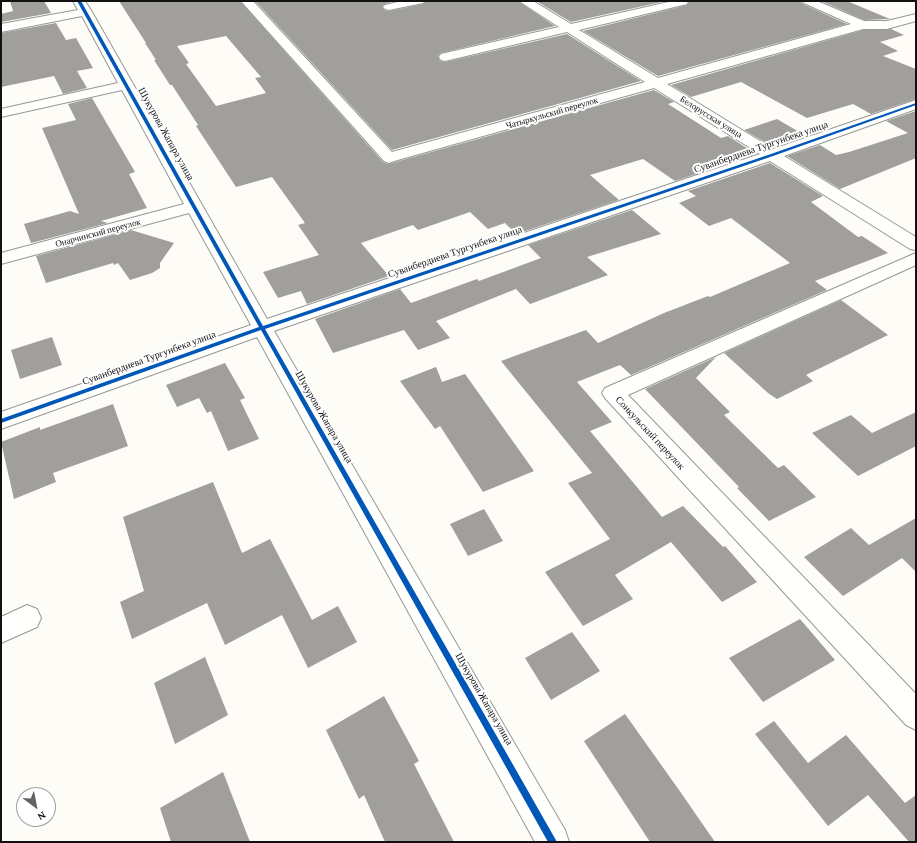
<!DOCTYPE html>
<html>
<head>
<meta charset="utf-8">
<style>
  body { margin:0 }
  #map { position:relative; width:917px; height:843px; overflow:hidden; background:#fdfcf7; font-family:"Crimson Pro",serif }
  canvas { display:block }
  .frame { position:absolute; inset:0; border:2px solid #111; pointer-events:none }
  .north { position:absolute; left:16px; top:787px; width:40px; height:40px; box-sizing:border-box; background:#fff; border:1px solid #a0a0a0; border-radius:50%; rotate:148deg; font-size:11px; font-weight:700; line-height:16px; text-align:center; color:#111 }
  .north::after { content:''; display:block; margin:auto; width:14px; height:18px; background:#646362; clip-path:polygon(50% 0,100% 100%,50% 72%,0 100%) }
</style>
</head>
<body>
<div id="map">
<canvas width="917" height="843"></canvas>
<div class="frame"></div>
<div class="north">N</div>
</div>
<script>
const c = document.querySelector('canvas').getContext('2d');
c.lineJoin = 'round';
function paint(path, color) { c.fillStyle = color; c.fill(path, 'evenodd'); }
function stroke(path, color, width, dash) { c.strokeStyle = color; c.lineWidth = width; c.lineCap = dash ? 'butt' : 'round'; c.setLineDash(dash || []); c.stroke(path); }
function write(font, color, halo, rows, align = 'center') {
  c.font = font + ' "Crimson Pro",serif'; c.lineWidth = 4; c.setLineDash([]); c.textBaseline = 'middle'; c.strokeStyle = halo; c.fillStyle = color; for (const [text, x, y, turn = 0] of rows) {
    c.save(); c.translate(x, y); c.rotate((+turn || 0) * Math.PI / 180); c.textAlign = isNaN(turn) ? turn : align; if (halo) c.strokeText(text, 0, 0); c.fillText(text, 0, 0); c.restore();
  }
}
const building = new Path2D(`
  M10 1H44L51 13 1 22V14L13 11Z
  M119 1H240L383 162 388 164 654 90 674 102 668 104 721 138 728 136 756 154 675 181 643 159 590 175 619 200 516 234 505 223 488 229 470 212 418 230 413 225 361 243 389 276 307 304 301 291 278 298 263 272 319 255 298 225 305 223 272 177 236 187 196 126 198 125 172 85H170L154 60H156L145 43H146ZM226 36 261 77 255 78 266 93 216 106 186 64 189 63 177 46Z
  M255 1H395L385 4 382 6 384 10 389 11 423 4 426 1H518L555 26 441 53 438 56 440 61 445 62 567 34 641 81 392 150Z
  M536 1H666L571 22Z
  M689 1H800L803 4 847 24 658 76 583 31 687 5Z
  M821 1H847L890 19 864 20Z
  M56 23 66 40 76 38 93 68 77 71 87 88 63 94 54 76 1 87V33Z
  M891 29 904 35 880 42 898 51 883 56 916 69V99L871 114 853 104 807 118 741 82 691 97 671 85 863 30Z
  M92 98 135 172 129 174 147 208 101 221 108 223 31 243 24 224 70 211 79 214 42 128 76 120 68 104Z
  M916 111V158L840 189 787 156 820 145 836 155 849 152 908 133 886 121Z
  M777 119 806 136 773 147 744 130Z
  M770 163 823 196 811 202 858 237 862 236 888 253 815 281 827 290 631 375 620 365 577 382 612 422 590 431 662 517 683 506 723 547 725 546 757 582 722 602 671 542 615 575 633 599 583 626 545 572 610 539 568 483 592 473 501 361 586 330 598 343 664 313 708 296 710 297 790 263 731 218 709 226 679 203 696 196 688 191Z
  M632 210 661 234 587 257 608 275 530 304 516 289 436 321 450 338 418 350 404 330 333 353 315 319 400 289 411 303 477 279 479 281 541 258 528 245Z
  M131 230 174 243 160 263V268L152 273 130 280 118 263 114 265 113 263 46 283 36 256Z
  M841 300 888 335 806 375 813 381 777 399 768 393 724 353Z
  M52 337 62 365 20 379 11 350Z
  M716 357 696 378 730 412 724 415 778 468 784 465 816 497 769 521 737 488 739 487 645 389Z
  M225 363 245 398 240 400 259 439 228 451 211 411 207 413 199 398 177 407 166 385Z
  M436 367 442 382 465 374 534 471 483 492 440 426 435 429 400 381Z
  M113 404 128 446 53 473 56 482 14 499 1 442 40 427V430Z
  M916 412V446L858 476 812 433 851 415 872 433Z
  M213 482 242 553 270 539 312 620 338 606 357 642 308 668 282 615 225 645 207 603 132 639 120 602 144 591 123 517Z
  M484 509 503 541 468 556 450 524Z
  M916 518V572L902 558 843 596 804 557 851 528 869 545Z
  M800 619 835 660 763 702 729 658Z
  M572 632 600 671 551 700 525 658Z
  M205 657 228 715 175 744 154 683Z
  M384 696 419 761 414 764 454 842H385L364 795 359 799 326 730Z
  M625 714 679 790 715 842H650L584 741Z
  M774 721 808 763 846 735 905 803 916 795V842H909L868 795 828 826 755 734Z
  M223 772 250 842H171L160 808Z`);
const minor = new Path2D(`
  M73 1H85L92 12 267 319 760 154 654 88 394 161 389 163 384 161 241 1H253L392 152 645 82 567 32 445 61 441 60 439 57 441 54 559 27 519 1H533L571 24 673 1H688L687 4 579 30 658 78 851 24 804 3 802 1H817L864 21H887L916 14V21L887 29H863L667 84 773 149 916 100V109L784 156 916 237V250L910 249 770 161 274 331 565 830 569 842H535L257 337 1 429V412L251 325 189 213 1 264V253L184 204 122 90 1 117V109L118 83 82 16 1 32V24L78 10Z
  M402 1H425L423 3 389 10 385 9 383 7 385 5Z
  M916 253V265L628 395 916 694V730L906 725 605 398 602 393 605 388Z
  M27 605 37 609 41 618 37 627 1 643V617Z`);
const cycleway = new Path2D(`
  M77 1H81L263 326 771 154 916 103V105L773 156 265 329 557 842H548L261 330 1 423V419L259 327Z`);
const farStreetnames = [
  ["Чатыркульский переулок",552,113,-16],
  ["Белорусская улица",711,117,32],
  ["Онарчинский переулок",98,233,-15]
];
const streetNames = [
  ["Шукурова Жапара улица",166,134,61],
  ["Суванбердиева Тургунбека улица",761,147,-19],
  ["Суванбердиева Тургунбека улица",455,252,-19],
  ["Суванбердиева Тургунбека улица",149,358,-20],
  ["Шукурова Жапара улица",324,417,60],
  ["Сонкульский переулок",650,433,47],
  ["Шукурова Жапара улица",484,699,60]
];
paint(building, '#a19f9c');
stroke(minor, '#979795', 2);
paint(minor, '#fffffe');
paint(cycleway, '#0057b8');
write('9px', '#111', '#fff', farStreetnames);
write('10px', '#111', '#fff', streetNames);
</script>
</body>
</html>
